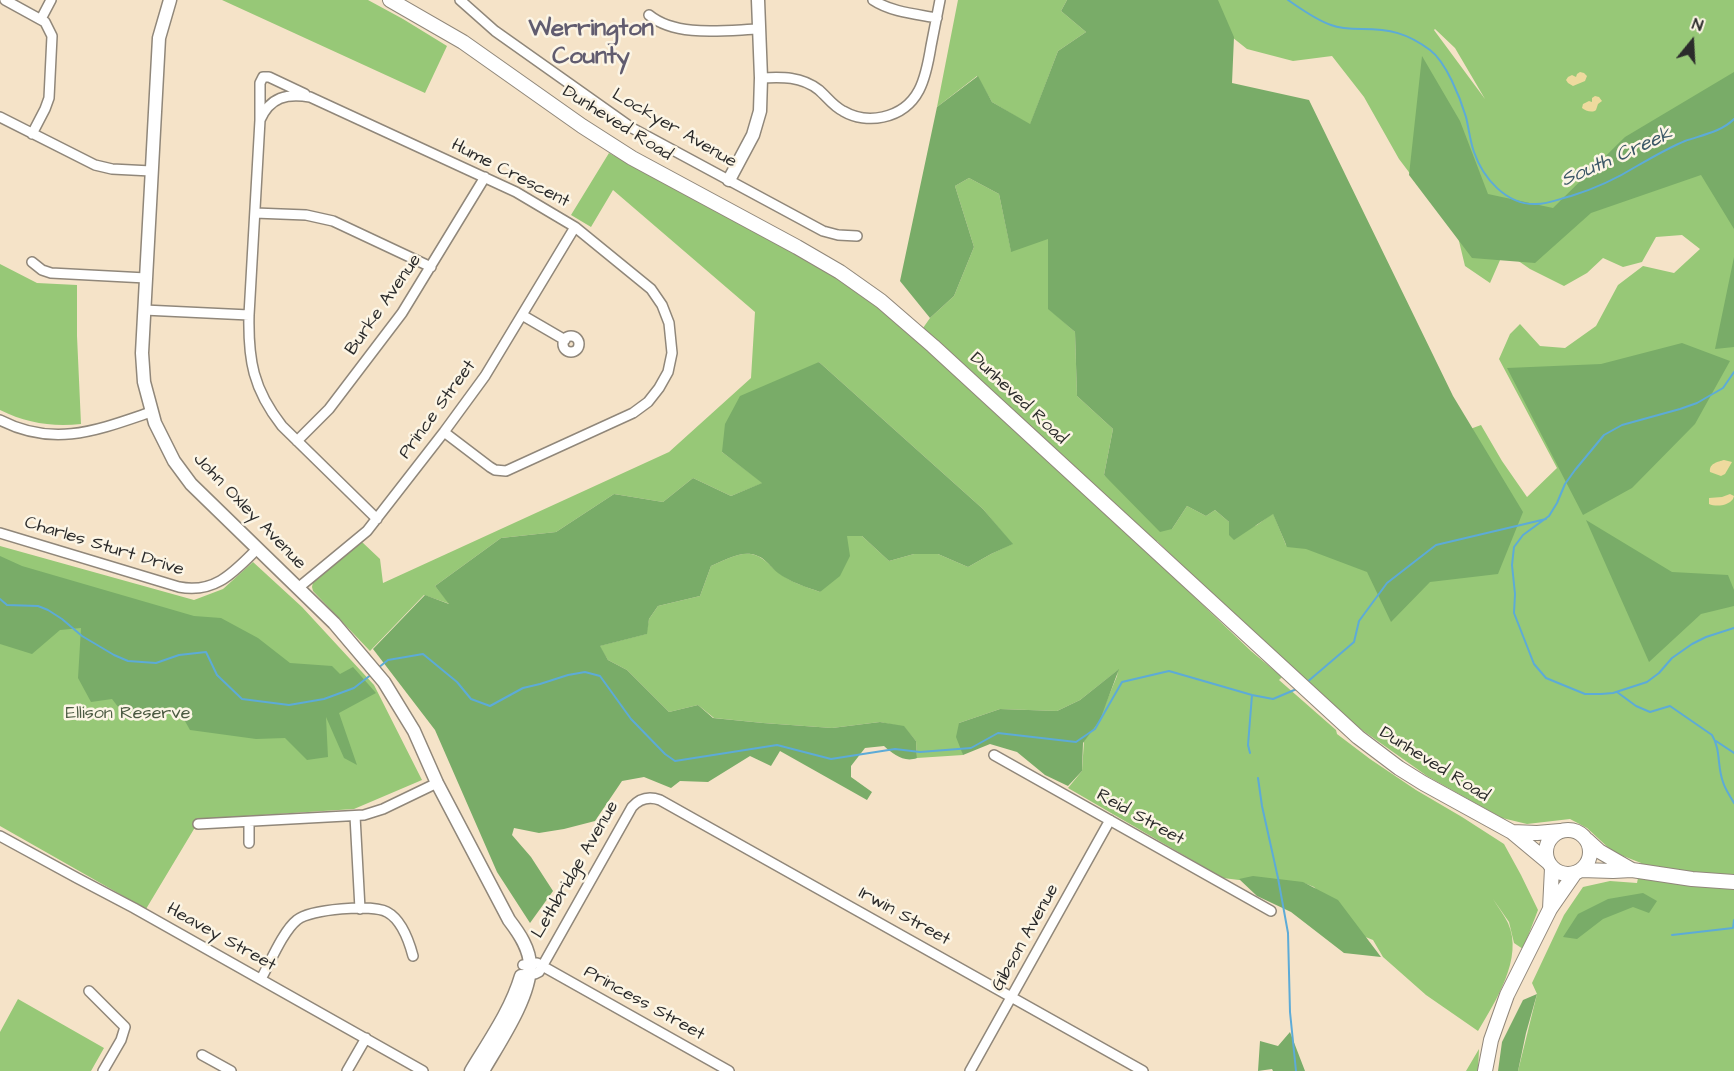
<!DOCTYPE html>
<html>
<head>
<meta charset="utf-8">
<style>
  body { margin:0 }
  #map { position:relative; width:1734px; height:1071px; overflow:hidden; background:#f5e3c8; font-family:"Architects Daughter",sans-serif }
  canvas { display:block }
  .north { position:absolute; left:1662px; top:12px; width:60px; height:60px; -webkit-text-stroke:4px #fcf5e5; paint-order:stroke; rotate:18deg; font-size:16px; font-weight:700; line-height:24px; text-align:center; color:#2b2b2b }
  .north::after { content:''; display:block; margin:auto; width:21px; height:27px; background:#2b2b2b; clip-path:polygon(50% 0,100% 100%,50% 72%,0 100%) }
</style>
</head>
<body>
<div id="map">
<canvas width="1734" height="1071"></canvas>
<div class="north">N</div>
</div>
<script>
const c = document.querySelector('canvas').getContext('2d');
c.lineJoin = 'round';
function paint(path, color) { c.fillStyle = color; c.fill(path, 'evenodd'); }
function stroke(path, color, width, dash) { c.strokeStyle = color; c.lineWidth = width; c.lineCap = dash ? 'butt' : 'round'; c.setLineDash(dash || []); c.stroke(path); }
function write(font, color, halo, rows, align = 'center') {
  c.font = font + ' "Architects Daughter",sans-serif'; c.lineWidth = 5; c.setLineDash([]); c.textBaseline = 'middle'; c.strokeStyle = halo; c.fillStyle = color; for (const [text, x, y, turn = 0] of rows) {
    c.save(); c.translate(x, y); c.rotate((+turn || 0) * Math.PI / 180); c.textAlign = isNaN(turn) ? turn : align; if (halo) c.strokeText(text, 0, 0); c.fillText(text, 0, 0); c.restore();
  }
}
const green = new Path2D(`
  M222 0H368L403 19 447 46 425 93Z
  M958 0H1067L1061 11 1086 32 1058 51 1030 125 992 102 977 76 937 107Z
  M1194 0H1734V1071H1518L1537 994 1532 983 1564 915 1583 887 1610 881 1637 883 1641 863 1613 852 1587 828 1570 819 1527 824 1502 818 1427 776 1355 725 1291 671 1157 541H1155L923 328 930 318 954 296 974 247 955 186 969 178 999 194 1011 251 1048 238V308L1075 332 1077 396 1113 429 1104 475 1172 529 1187 506 1206 516 1215 510 1229 522V535L1257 525 1273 513 1286 545 1454 435 1481 425 1502 461 1527 497 1557 468 1499 359 1510 334 1520 324 1540 346 1565 348 1596 326 1618 285 1643 266 1674 273 1700 249 1682 235 1656 237 1642 262 1623 267 1603 258 1587 273 1564 286 1530 269 1504 251 1490 283 1465 266 1458 237 1399 159 1364 97 1332 56 1293 61 1247 49 1203 14ZM1435 29 1455 48 1485 99 1434 30Z
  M609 153 810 261 847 284 902 327 1099 506 1251 651 1282 677 1279 680 1336 730 1337 734 1370 759 1416 790 1462 817 1504 844 1521 875 1538 910 1523 949 1514 943 1509 922 1493 899C1498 907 1504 915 1508 923 1524 958 1495 1002 1478 1031L1426 995 1383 957 1373 940 1353 932 1314 887 1304 883 1254 877 1239 880 1223 878 1068 788 1082 771 1084 741 1100 717 1117 676 1118 670 1080 700 1057 711 1000 709 959 723 963 755 917 758 916 741 904 727 880 722 832 728 763 723 714 718 698 705 669 712 627 670 608 660 599 646 646 634 649 619 658 606 700 596 711 566C722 561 739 552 751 554 765 557 768 565 778 572 790 582 806 587 820 592L846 536H862L889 561 914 554H938L968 567 991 554 1012 544 983 509 819 362 722 452 763 483 731 496 693 478 663 502 614 494 556 532 501 538 435 586 450 604 424 595 370 651 313 591 312 587 313 582 362 542 380 559 383 583 669 452 751 378 755 312 613 190 591 227 571 215Z
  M0 264 37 283 77 285V336L81 424C52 427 26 423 0 410Z
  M0 546 194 600 223 589 253 562 302 607 374 685 422 780 354 809 200 819 146 909 0 826Z
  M18 999 104 1048 91 1071H0V1032Z
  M1479 1049 1478 1071H1466Z`);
const forest = new Path2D(`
  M1067 0H1218L1234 37 1232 83 1309 100 1453 396 1523 512 1498 574 1430 582 1391 622 1367 572 1306 549 1287 547 1273 514 1234 540 1229 535V522L1215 510 1206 516 1187 506 1172 529 1160 532 1104 475 1113 429 1077 396 1075 332 1048 309V239L1011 252 999 194 969 178 955 186 974 247 954 296 930 318 900 281 937 107 978 76 992 102 1030 124 1058 51 1086 32 1061 11Z
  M1422 56 1460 121 1488 194 1553 208 1625 137 1734 72V229L1701 175 1591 213 1535 263 1472 258 1409 175Z
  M1734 257V347L1715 349Z
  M1682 343 1730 361 1695 424 1632 488 1583 515 1507 368 1601 364Z
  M819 362 983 509 1013 544 991 554 968 567 938 554H914L889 561 862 536H847L850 556 840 576 820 592C806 587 790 582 778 573 768 565 766 557 751 554 739 552 722 561 711 566L700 596 658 606 649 619 647 634 600 646 608 660 627 670 669 712 698 705 713 718 763 723 832 728 880 722 904 726 916 741 917 758C904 763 893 754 884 746L865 748 851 766V777L872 792 867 800 780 751 771 766 750 756 708 782 680 781 671 788 644 777 622 781 595 821 564 829 539 833 514 828 512 835 531 857 553 891 530 923 497 872 435 730 373 649 425 595 449 604 435 586 501 538 556 532 614 494 663 502 693 478 731 496 762 483 722 452 725 424 740 396Z
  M1586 520 1672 572 1728 575 1734 590V606L1701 614 1649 662Z
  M0 556 22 566 194 616 221 618 258 638 290 663 332 666 340 674 353 667 376 693 339 713 357 765 344 758 326 717 328 757 307 760 285 738 256 739 190 730 181 714 171 707 140 712H122L112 699 91 702 78 678 81 628 60 630 32 654 0 644Z
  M1119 669 1100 720 1083 743 1082 771 1068 786 1045 775 1017 752 990 744 963 755 956 737 959 723 1000 709 1057 711 1080 700Z
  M1253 876 1303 882 1338 900 1381 957 1344 953 1291 912 1257 896 1239 879Z
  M1643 893 1657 901 1649 913 1633 907 1603 919 1577 939 1563 937 1578 914 1608 899Z
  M1537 994 1526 1033 1518 1071H1498L1502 1042 1523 1000Z
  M1290 1032 1305 1071H1273L1272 1069 1258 1071 1260 1041 1278 1046Z`);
const sand = new Path2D(`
  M1580 72 1584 73 1587 76 1585 81 1573 86 1568 83 1566 80 1568 77 1572 75 1576 77 1577 74Z
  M1595 96 1599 97 1602 101 1598 104 1596 110C1593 113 1585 111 1582 108L1583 104 1589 101 1592 102V98Z
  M1724 460 1732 462 1725 474 1721 476 1710 472C1709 463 1718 462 1724 460Z
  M1730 494 1734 496 1733 499C1728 506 1716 507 1709 504V498L1722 497Z`);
const stream = new Path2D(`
  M1288 0C1301 9 1316 20 1331 25 1341 29 1352 29 1362 29 1390 29 1407 33 1430 50 1446 62 1460 97 1466 117 1469 129 1470 141 1474 152 1483 178 1506 205 1536 204 1548 204 1559 199 1571 196 1594 189 1616 179 1637 166 1653 157 1668 148 1685 141 1702 135 1721 132 1734 119
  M1734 372 1723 388 1697 403 1680 409 1622 425 1604 435 1575 470 1565 484 1557 503 1549 516 1523 535 1514 547 1512 565 1515 594 1514 613 1534 664 1546 678 1585 694H1601L1613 693 1647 682 1659 673 1672 658 1692 644 1706 637 1734 628
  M0 599 7 605 38 606 48 610 62 619 82 636 114 655 128 661 156 663 179 655 206 652 217 675 242 699 289 705 324 699 354 688 372 674
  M378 668 388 660 423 654 457 682 471 699 490 706 523 688 540 684 568 675 585 672 600 676 631 719 665 754 675 761 777 745 831 759 895 749 920 752 971 748 998 733 1076 742 1095 729 1122 682 1169 671 1252 695 1273 699 1299 688
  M1306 683 1354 642 1359 621 1387 583 1436 545 1546 519
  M1617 692 1636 706 1650 712 1670 706 1712 735C1721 750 1717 766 1723 782 1725 789 1730 796 1734 803
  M1716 741 1734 753
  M1250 753 1248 745 1252 695
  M1258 778 1262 806 1278 878 1288 933 1290 1012 1296 1071
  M1672 935 1733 928 1734 920`);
const minor = new Path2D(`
  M5 0 45 22 52 36 49 98 45 109 32 134
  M460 0 495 31 632 128 823 231 838 235 857 236
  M873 0C891 12 916 14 937 18
  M649 15C677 38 726 30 760 29
  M41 19 51 0
  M761 78C782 77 801 76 819 90 827 97 833 106 843 111 855 118 870 120 883 117 920 109 926 77 931 46 934 30 937 15 940 0
  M0 117 95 165 112 169 151 171
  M260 120V83L263 77H269L305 94
  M255 213 306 215 333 221 431 267
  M32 262 42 270 51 273 146 278
  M144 310 249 315
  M522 315 565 340
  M563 344a8 8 0 1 1 16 0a8 8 0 1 1-16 0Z
  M0 420C54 448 98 430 151 412
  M297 441 329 409 402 313 485 177
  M377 519 282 426C253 389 248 360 249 315L260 120C270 97 287 93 310 97L516 192 575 227 651 289 662 305 669 323 672 353 668 372 659 388 648 402 633 413 506 471 495 470 490 467 444 432
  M0 533 179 587C215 594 234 572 257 549
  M298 588 367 531 444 432 485 376 575 227
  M994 755 1271 911
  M355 816 360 909
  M249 822V843
  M198 824 364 815 383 809 437 783
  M0 836 77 878 134 908 423 1071
  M523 965 537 963 729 1071
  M525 974H535L539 972 632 807C640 798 649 796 660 800L1143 1071
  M261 979C270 963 283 931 297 920 310 909 373 904 387 912 402 920 409 941 413 956
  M89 991 125 1027 121 1040 103 1071
  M202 1055 231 1071
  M347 1071 366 1038
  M970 1071 1110 820`);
const tertiary = new Path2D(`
  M170 0 159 38 142 353 144 382 155 423 174 461 191 484 334 623 384 682 414 731 437 783 509 920C519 933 530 949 530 966 530 998 499 1043 483 1071
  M729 180 753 135 760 111 761 78 758 0
  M471 1071C489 1041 511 1010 521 976`);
const secondary = new Path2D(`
  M390 0 463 42 582 126 632 158 797 247 840 272 881 301 933 346 1358 737 1399 768 1423 783 1512 832 1548 862
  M1546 852a22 22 0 1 1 44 0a22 22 0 1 1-44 0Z
  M1512 832 1537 833 1560 831
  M1587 840 1599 851 1632 870
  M1581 870 1613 871 1632 870 1692 879 1734 882
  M1550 909 1552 868
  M1485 1071 1491 1040 1507 995 1550 909 1575 873`);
const streetNames = [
  ["Dunheved Road",617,124,32],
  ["Lockyer Avenue",674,129,30],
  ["Hume Crescent",510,174,27],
  ["Burke Avenue",384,305,-55],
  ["Dunheved Road",1018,399,43],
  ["Prince Street",438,410,-54],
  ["John Oxley Avenue",249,512,46],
  ["Charles Sturt Drive",104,547,17],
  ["Dunheved Road",1434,765,32],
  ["Reid Street",1140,818,29],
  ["Lethbridge Avenue",576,870,-60],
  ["Irwin Street",904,917,29],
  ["Heavey Street",221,938,29],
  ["Gibson Avenue",1026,938,-61],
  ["Princess Street",644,1004,29]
];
const parkNames = [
  ["Ellison Reserve",128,714]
];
const waterNames = [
  ["South Creek",1617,158,-24]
];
const districtNames = [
  ["Werrington",591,30],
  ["County",591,58]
];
paint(green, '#97c877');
paint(forest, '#79ac68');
paint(sand, '#eeda9e');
stroke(stream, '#5dabd7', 2);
stroke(minor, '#90877a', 12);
stroke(tertiary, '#90877a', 15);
stroke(secondary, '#90877a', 16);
stroke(minor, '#fff', 9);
stroke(tertiary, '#fff', 12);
stroke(secondary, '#fff', 14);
write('18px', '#2b2b2b', '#fcf5e5', streetNames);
write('18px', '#4b5a42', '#fcf5e5', parkNames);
write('italic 20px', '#3c5867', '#fcf5e5', waterNames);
write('bold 24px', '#615c6f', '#fcf5e5', districtNames);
</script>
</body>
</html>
